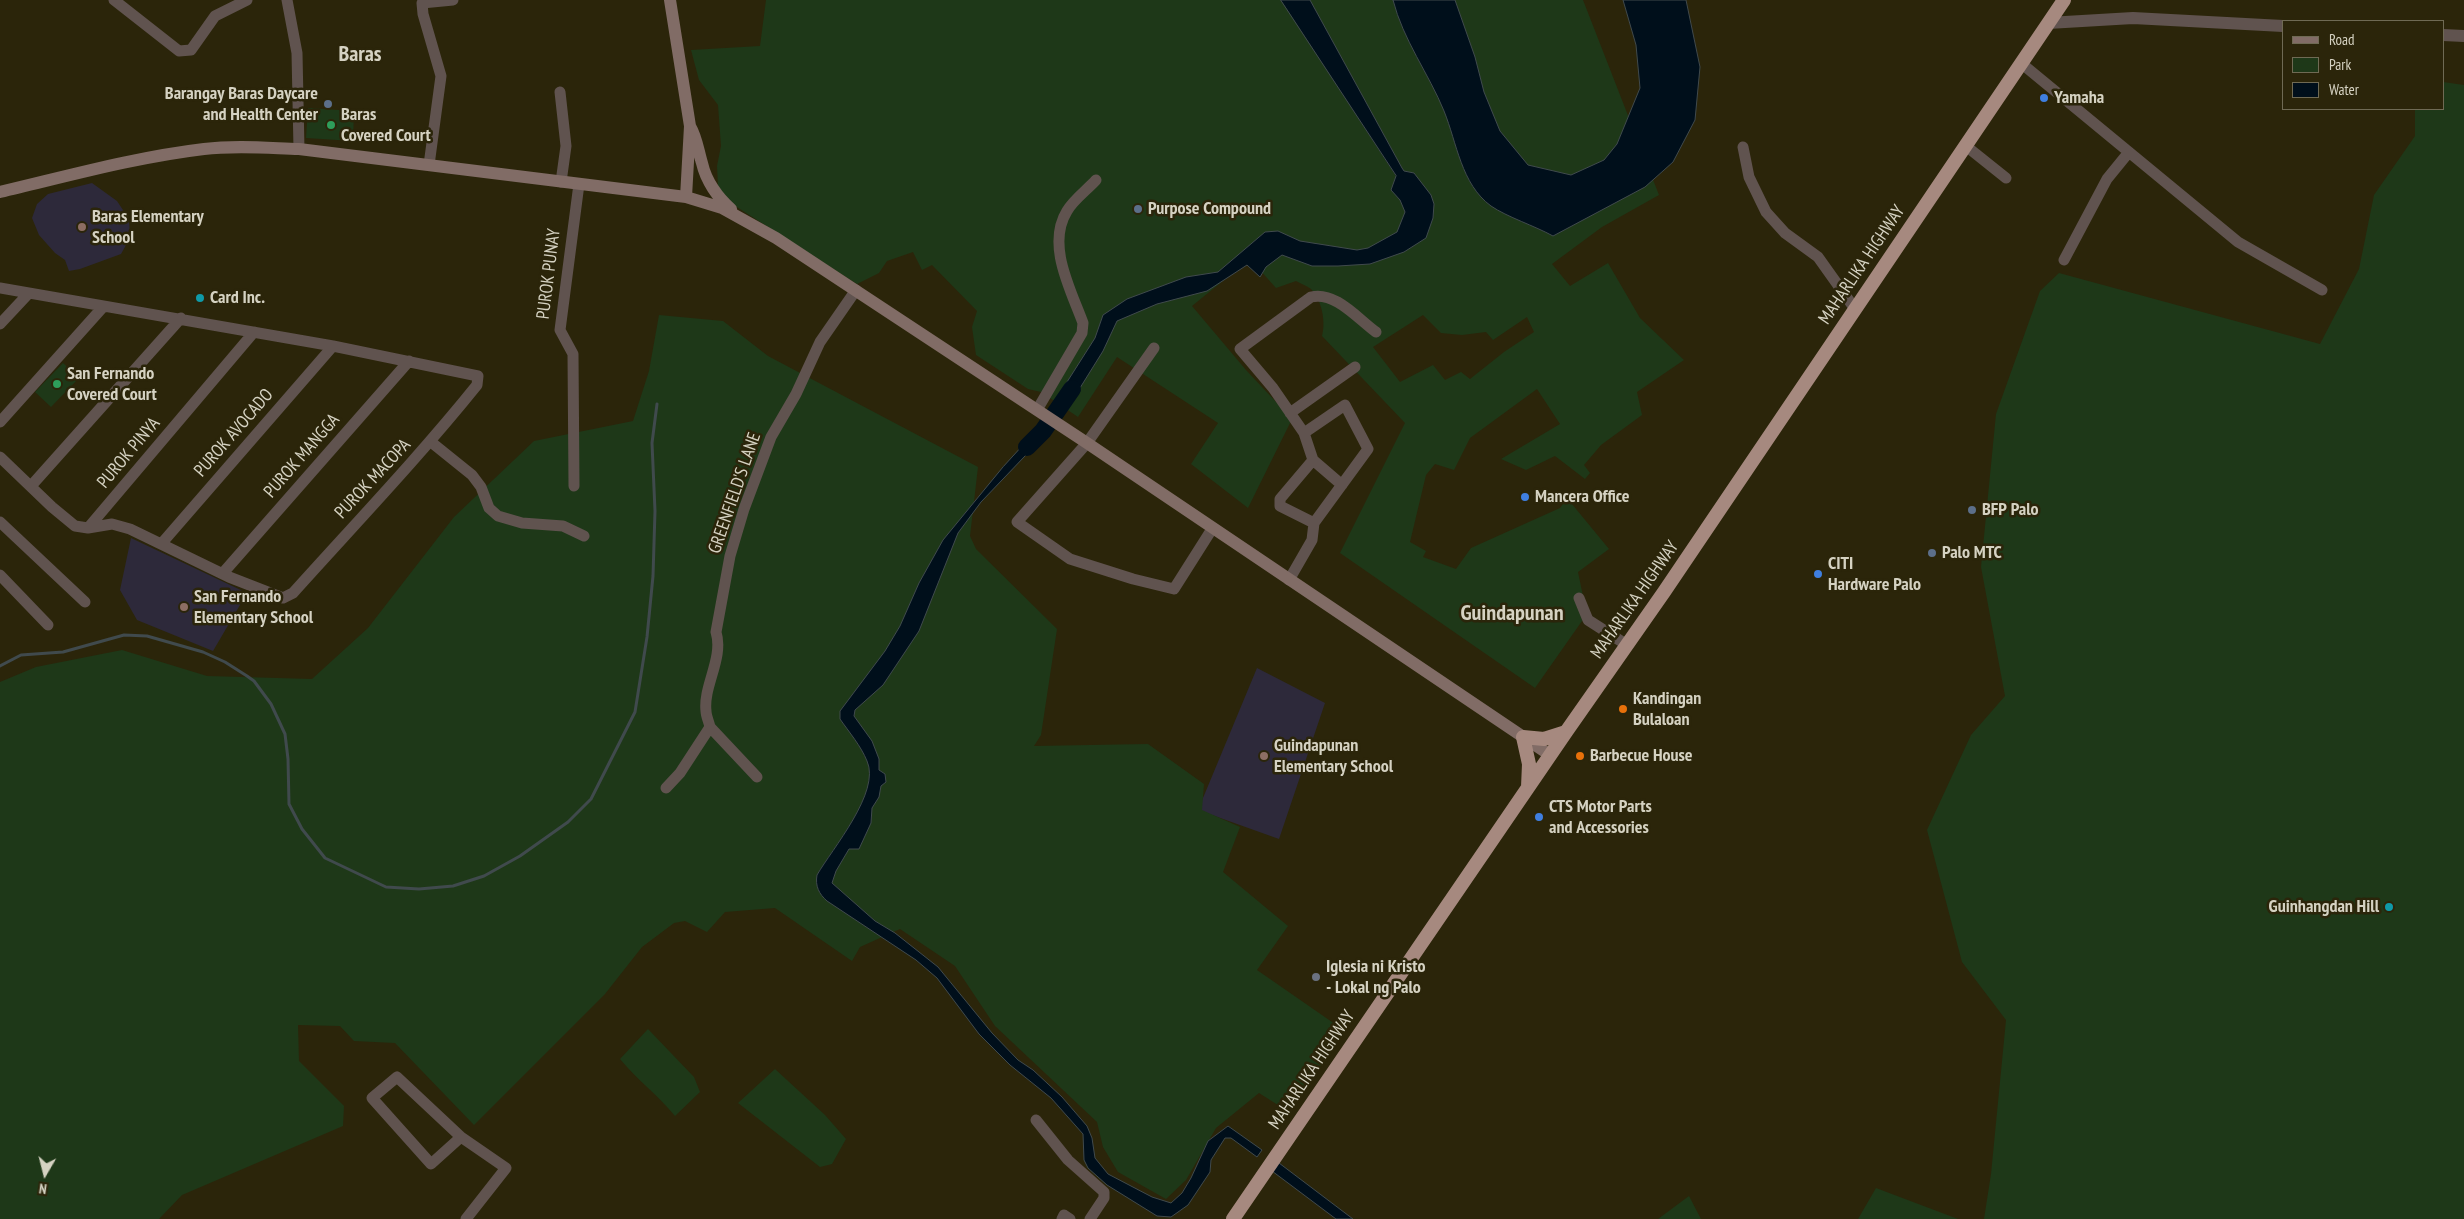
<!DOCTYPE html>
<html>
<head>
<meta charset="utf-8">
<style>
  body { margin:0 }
  #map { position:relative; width:2464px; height:1219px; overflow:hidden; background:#2b250a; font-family:"PT Sans Narrow",sans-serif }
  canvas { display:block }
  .legend { position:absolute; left:2282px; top:20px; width:162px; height:90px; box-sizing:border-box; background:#2b250a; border:1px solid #6f6a54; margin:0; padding:6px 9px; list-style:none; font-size:15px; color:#d5d2c2 }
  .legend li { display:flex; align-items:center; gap:10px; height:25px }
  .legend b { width:25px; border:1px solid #6f6a54 }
  .north { position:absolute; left:20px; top:1149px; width:50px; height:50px; -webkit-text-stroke:4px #2b250a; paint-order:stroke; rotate:188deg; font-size:14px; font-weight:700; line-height:20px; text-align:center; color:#d5d2c2 }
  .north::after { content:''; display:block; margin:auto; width:18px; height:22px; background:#d5d2c2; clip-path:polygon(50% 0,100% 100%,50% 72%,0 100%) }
</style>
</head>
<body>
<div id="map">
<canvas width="2464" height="1219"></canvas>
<ul class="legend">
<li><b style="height:6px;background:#816c66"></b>Road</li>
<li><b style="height:14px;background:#1e3818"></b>Park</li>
<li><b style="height:14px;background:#000f1b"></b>Water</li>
</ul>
<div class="north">N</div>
</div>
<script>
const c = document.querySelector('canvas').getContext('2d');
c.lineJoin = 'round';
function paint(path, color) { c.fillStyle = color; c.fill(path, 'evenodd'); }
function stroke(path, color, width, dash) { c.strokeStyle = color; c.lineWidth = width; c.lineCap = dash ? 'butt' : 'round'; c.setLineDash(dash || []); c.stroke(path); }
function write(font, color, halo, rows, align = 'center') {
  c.font = font + ' "PT Sans Narrow",sans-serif'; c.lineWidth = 5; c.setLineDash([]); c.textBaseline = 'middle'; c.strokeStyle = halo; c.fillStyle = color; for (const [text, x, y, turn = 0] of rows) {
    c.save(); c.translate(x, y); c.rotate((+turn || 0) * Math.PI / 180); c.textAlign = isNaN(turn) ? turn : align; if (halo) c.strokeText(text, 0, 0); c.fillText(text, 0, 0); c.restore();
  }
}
const education = new Path2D(`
  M92 183 117 201 129 219 130 238 121 254 80 269 69 271 65 260 55 253 39 235 32 218 37 204 48 194Z
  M131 538 247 593 213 651 137 620 120 590Z
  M1257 668 1325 703 1279 839 1198 810Z`);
const green = new Path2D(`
  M766 0H1583L1659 195 1602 227 1552 264 1570 286 1608 263 1640 318 1684 360 1637 392 1642 415 1601 445 1584 465 1590 473 1585 479 1555 456 1526 470 1501 459 1560 424 1537 389 1470 438 1454 470 1435 464 1426 475 1410 542 1426 551 1423 557 1456 569 1471 548 1560 508 1567 498 1609 549 1578 572 1583 596 1589 611 1535 688 1340 553 1405 423 1322 336C1326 322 1322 300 1311 289 1307 286 1300 283 1296 281L1276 288 1250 259 1192 306 1246 370 1292 419 1248 508 1191 464 1218 423 1117 357 1078 417 1041 392 1028 389 976 355 972 327 977 311 932 265 922 270 913 252 887 261 879 273 857 284 729 202 718 186 717 166 721 146 718 105 699 80 691 50 760 46ZM1423 315 1441 333 1462 335 1486 332 1493 340 1527 317 1534 332 1504 352 1470 379 1461 372 1445 380 1433 365 1400 382 1373 347Z
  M2443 82 2464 85V1219H1984L1991 1174 2006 1020 1962 962 1927 830 1971 735 2005 696 1981 567 1996 414 2040 291 2059 273 2320 344 2359 269 2374 195 2415 136V109H2443Z
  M308 108 354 111 353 141 306 138Z
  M659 315 723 321 768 356 978 467 970 536 976 549 1057 629 1041 735 1034 746 1148 744 1204 784 1202 810 1240 827 1223 872 1288 926 1257 970 1345 1031 1289 1112 1259 1093 1216 1128 1186 1180 1166 1199 1118 1172 1103 1147 1097 1122 995 1026 955 966 900 929 860 947 852 961 775 908 725 912 707 932 685 921 674 923 642 947 605 994 474 1125 395 1043 354 1041 340 1026 298 1025 299 1061 344 1106 343 1126 182 1195 159 1219H0V682L36 667 122 650 207 676 312 679 368 628 454 517 534 441 633 421 649 371Z
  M63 363 79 378 51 407 35 392Z
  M648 1029 694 1077 700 1092 675 1116C658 1095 637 1080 620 1059Z
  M775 1069 825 1115 846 1139 832 1164 820 1167 738 1103Z
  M1876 1188 1958 1219H1858Z
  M1689 1196 1701 1219H1658Z`);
const water = new Path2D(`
  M1281 0H1310L1402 168 1404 171 1414 173 1431 195 1434 204 1433 218 1426 238 1404 252 1370 264 1338 266H1312L1282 255 1266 267 1260 277 1247 265 1207 291 1157 304 1117 321 1103 351 1065 412 1053 404 1095 338 1103 315 1127 299 1186 277 1218 272 1265 232 1278 231 1300 241 1357 250 1368 248 1397 232 1405 212 1400 200 1391 190 1396 176Z
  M1393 0H1455L1475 57 1484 92 1500 131 1528 165 1571 175 1604 160 1617 144 1640 88 1636 45 1623 0H1686L1700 67 1695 120 1673 162 1645 187 1553 236C1535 226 1507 217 1491 206 1461 184 1457 143 1444 111 1429 74 1403 40 1393 0Z
  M1039 428 1047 433 981 502 958 533 919 631 883 685 855 710 854 716 872 741 879 759V770L885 774 886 782 881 786 879 797 872 808 871 823 859 849H849L836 871 832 883 875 921 895 933 938 967 992 1033 1018 1060 1033 1070 1062 1097 1087 1126 1092 1138 1095 1158 1108 1174 1152 1197 1171 1203 1182 1193 1191 1178 1208 1141 1228 1126 1262 1150 1257 1157 1231 1138H1225L1211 1160 1210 1172 1188 1205 1171 1217 1157 1216 1107 1185 1088 1168 1084 1160 1083 1134 1051 1098 1010 1065 979 1034 937 978 916 960 827 901C819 894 815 886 817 875 832 849 881 792 867 761 861 746 849 732 840 719V711L885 651 900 626 919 583 943 540 1003 467Z
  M1279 1163 1353 1219H1336L1272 1171Z`);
const stream = new Path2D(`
  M0 666 21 655 63 652 124 635 147 636 203 652 225 662 247 676 254 681 271 704 285 734 288 759 289 804 302 829 325 858 386 887 419 889 453 886 484 876 520 856 568 822 591 799 635 712 647 637 653 576 655 511 652 443 657 404`);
const river = new Path2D(`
  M1027 447 1043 431 1072 389`);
const minor = new Path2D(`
  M114 0 179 51 191 50 215 16 247 0
  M287 0 297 53 299 149
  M2021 63 2238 242 2322 290
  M560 92 566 146 561 182
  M1966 146 2006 178
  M1743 147 1749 177 1766 212 1785 233 1818 257 1855 309
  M429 165 441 76 423 14 422 3 453 0
  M2064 260 2107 179 2129 152
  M0 288 333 346 478 376 477 385C419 457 355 524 293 593L283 598 229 577 130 529 112 524 88 528 75 526 52 507 0 457
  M0 324 29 293
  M1154 348 1087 443 1017 522 1070 559 1133 579 1174 589 1212 529
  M1037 410 1082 333 1083 323C1071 290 1046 245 1067 211 1073 200 1087 190 1096 180
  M1290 413 1355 367
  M0 422 103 307
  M1304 433 1273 388 1240 349 1311 297C1335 291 1357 318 1376 332
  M431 442 472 475 481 487 489 508 498 516 522 523 563 526 584 536
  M1313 460 1280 499V506L1314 523
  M31 486 181 318
  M574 486 573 354 560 330 579 184
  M0 522 85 602
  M88 528 254 332
  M162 543 333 346
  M223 573 409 361
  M0 575 48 625
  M1289 580 1312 540 1314 523 1368 449 1345 405 1304 433 1313 460 1342 485
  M1579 598 1588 620 1627 645
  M710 727 757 777
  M666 788 680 773 710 727C709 722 706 716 706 711 703 686 724 658 716 632L730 556 744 509 771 437 796 394 820 342 856 290
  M1036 1120 1068 1160 1104 1192V1198L1090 1219
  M461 1137 397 1077 372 1098 431 1164 461 1137 506 1168 466 1219
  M1062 1219 1064 1215 1070 1219`);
const tertiary = new Path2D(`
  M2048 23 2133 18 2283 26
  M2443 35 2464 36`);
const secondary = new Path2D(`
  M670 0 690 126 686 197
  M690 126C697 138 698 150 702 163 706 181 718 198 731 209
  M0 192C68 176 136 157 204 149 236 145 268 148 299 149L686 197 722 208 776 238 1087 443 1550 755`);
const trunk = new Path2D(`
  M1528 787 1529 764 1523 737 1544 739 1566 732
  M1233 1219 1566 732 1664 592 2064 0`);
const markers = [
  [2044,98,5,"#3f7fe0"],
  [328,104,5,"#5c6f8a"],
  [331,125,5,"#2e9e5b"],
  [1138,209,5,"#5c6f8a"],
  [82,227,5,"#8d6e63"],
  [200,298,5,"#0f9aa8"],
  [57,384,5,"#2e9e5b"],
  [1525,497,5,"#3f7fe0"],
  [1972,510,5,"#5c6f8a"],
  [1932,553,5,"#5c6f8a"],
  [1818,574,5,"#3f7fe0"],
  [184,607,5,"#8d6e63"],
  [1623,709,5,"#e8710a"],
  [1264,756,5,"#8d6e63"],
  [1580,756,5,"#e8710a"],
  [1539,817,5,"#3f7fe0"],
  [2389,907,5,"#0f9aa8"],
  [1316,977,5,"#6b7280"]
];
const poiNames = [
  ["Barangay Baras Daycare",318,94,"right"],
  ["and Health Center",318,115,"right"],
  ["Yamaha",2054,98],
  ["Baras",341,115],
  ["Covered Court",341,136],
  ["Purpose Compound",1148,209],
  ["Baras Elementary",92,217],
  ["School",92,238],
  ["Card Inc.",210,298],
  ["San Fernando",67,374],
  ["Covered Court",67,395],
  ["Mancera Office",1535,497],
  ["BFP Palo",1982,510],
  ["Palo MTC",1942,553],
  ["CITI",1828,564],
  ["Hardware Palo",1828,585],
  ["San Fernando",194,597],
  ["Elementary School",194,618],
  ["Kandingan",1633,699],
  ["Bulaloan",1633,720],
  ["Guindapunan",1274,746],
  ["Elementary School",1274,767],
  ["Barbecue House",1590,756],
  ["CTS Motor Parts",1549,807],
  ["and Accessories",1549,828],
  ["Guinhangdan Hill",2379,907,"right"],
  ["Iglesia ni Kristo",1326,967],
  ["- Lokal ng Palo",1326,988]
];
const streetNames = [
  ["MAHARLIKA HIGHWAY",1862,265,-56],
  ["PUROK PUNAY",549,274,-83],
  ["PUROK AVOCADO",234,433,-49],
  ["PUROK PINYA",129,453,-50],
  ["PUROK MANGGA",302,456,-49],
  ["PUROK MACOPA",373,479,-47],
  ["GREENFIELD'S LANE",735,493,-71],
  ["MAHARLIKA HIGHWAY",1635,600,-55],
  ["MAHARLIKA HIGHWAY",1312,1070,-56]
];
const districtNames = [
  ["Baras",360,55],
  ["Guindapunan",1512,614]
];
paint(education, '#2d293a');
paint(green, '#1e3818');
paint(water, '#000f1b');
stroke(water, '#404a4d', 1);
stroke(stream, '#404a4d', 3);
stroke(river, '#000f1b', 18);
stroke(minor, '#60534f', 11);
stroke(tertiary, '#60534f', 12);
stroke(secondary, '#816c66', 12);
stroke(trunk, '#a6897f', 14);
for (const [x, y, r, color] of markers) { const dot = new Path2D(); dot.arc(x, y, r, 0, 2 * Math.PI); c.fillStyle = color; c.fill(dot); stroke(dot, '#2b250a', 2); }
write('bold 18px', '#d5d2c2', '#2b250a', poiNames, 'left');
write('18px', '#d5d2c2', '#2b250a', streetNames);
write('bold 22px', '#d5d2c2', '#2b250a', districtNames);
</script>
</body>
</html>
